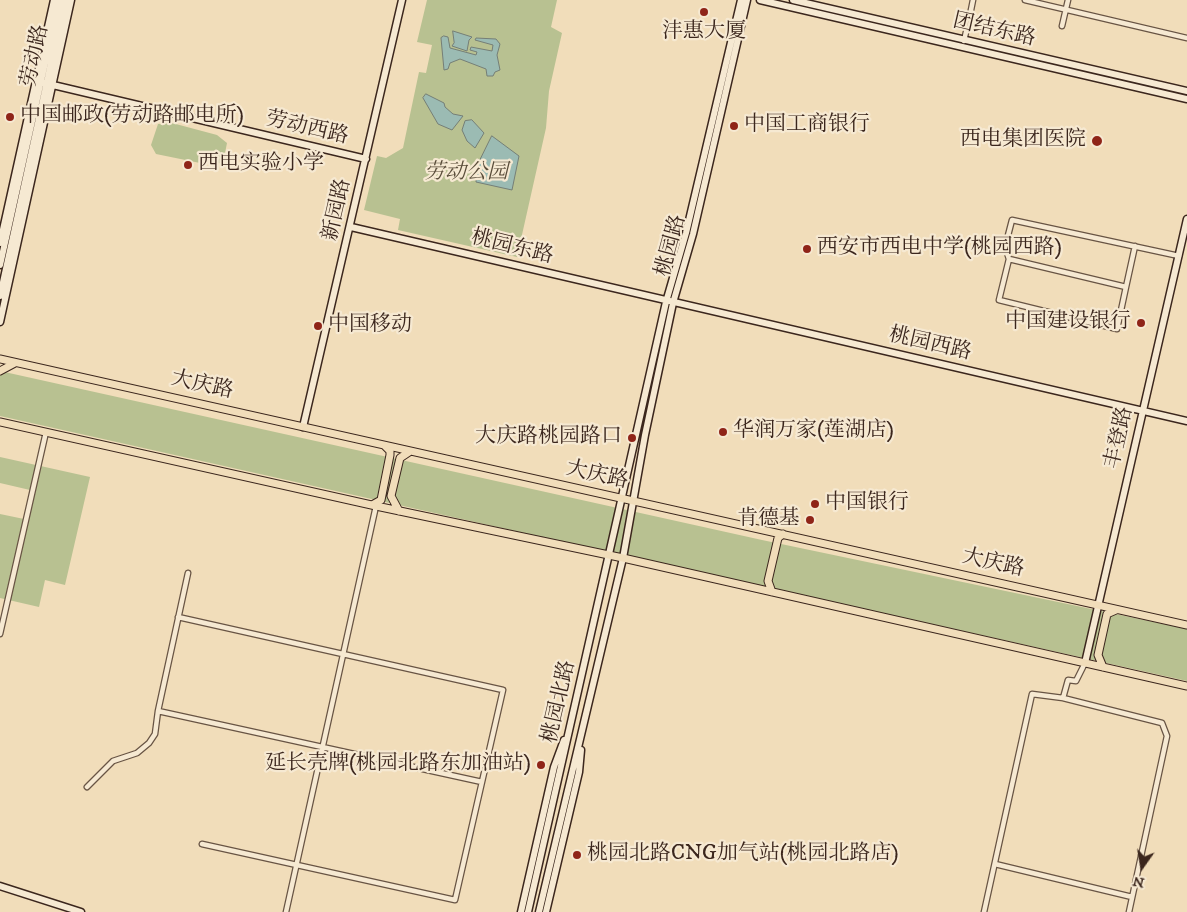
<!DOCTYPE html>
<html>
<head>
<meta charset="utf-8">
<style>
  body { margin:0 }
  #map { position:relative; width:1187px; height:912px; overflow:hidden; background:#f1ddba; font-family:"IM FELL DW Pica",serif }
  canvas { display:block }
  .north { position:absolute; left:1117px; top:842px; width:50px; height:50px; -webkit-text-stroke:4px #f6e9d2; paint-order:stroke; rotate:193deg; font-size:14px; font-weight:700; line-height:20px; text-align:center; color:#3b261d }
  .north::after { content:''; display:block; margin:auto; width:18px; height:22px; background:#3b261d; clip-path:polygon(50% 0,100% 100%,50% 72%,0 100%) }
</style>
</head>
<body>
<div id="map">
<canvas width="1187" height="912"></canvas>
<div class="north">N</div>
</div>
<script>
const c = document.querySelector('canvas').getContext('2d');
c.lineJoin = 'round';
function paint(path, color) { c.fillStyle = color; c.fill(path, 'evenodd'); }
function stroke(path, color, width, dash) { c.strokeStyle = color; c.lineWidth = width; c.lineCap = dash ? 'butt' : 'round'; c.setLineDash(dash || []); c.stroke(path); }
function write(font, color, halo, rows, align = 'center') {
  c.font = font + ' "IM FELL DW Pica","Noto Serif SC",serif'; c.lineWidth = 4.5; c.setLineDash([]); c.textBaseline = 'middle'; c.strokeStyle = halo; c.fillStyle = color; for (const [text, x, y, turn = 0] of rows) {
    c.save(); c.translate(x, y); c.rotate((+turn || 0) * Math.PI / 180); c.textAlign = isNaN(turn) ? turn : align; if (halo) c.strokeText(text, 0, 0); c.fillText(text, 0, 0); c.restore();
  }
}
const green = new Path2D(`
  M427 0H557L551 27 562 33 549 91 546 128 517 257 398 230 400 219 364 210 377 156 386 158 403 148 419 72 426 73 432 45 417 42Z
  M172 123 217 135 227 143 223 163 205 164 156 154 151 145 158 124Z
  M0 371 762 540 1187 629V681L0 416Z
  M0 457 90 477 65 585 45 580 39 607 0 598V514L24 519 30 490 0 483Z`);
const water = new Path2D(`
  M453 31 472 37 469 40 467 51 452 46 454 43Z
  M444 36 448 37 450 48 476 55 477 52 470 50 471 47 492 51 493 45 475 40 476 38 496 39 500 44 497 55 500 70 495 72 493 76H487L486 69 460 59 450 63 448 69 444 70 441 38Z
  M426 94 444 103 445 107 453 114 463 116 452 130 438 124 423 98Z
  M472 120 484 133 475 148 467 141 462 130 465 121Z
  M492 136 519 156 512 190 476 182 477 166Z`);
const streetTunnel = new Path2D(`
  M966 32 970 15`);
const street = new Path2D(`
  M1025 0 1187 38
  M970 15 973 0
  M1062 26 1068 0
  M964 41 966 32
  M1009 259 1126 287 1117 329 999 300 1009 259 1005 247 1012 220 1179 256
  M1126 287 1135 246
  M178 617 503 690 455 900 202 844
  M0 634 46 432
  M1063 698 1068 680 1076 681 1085 663
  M158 711 482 782
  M87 787 113 761 137 753 149 743 155 734 158 711 188 573
  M995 864 1132 897
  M286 912 376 506
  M984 912 1032 694 1063 698 1162 723 1167 736 1129 912`);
const secondary = new Path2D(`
  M760 0 1187 99
  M793 0 1187 91
  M36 81 366 159
  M351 227 1187 421
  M0 243 54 0
  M0 265 59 0
  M0 296 65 0
  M0 322 71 0
  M303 427 402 0
  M1085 663 1187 219
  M0 886 81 912
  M521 912 554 767 564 740
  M528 912 666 302 686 233 741 0
  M539 912 623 558 645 435 673 303 693 234 747 0
  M546 912 579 772 581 750`);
const primary = new Path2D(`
  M0 359 1187 625
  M0 371 15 363
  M0 422 376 506 623 558 1187 686
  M372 505 381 500 390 455V451L385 446
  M399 511 391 496 400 458 409 452
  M772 592 768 581 778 538 783 534
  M1103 667 1098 655 1107 614 1116 610`);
const markers = [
  [704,12,5,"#8f2418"],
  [10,117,5,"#8f2418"],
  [734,126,5,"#8f2418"],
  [1097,141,6,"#8f2418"],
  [188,165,5,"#8f2418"],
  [807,249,5,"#8f2418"],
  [1141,323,5,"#8f2418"],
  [318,326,5,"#8f2418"],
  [723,432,5,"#8f2418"],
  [632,438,5,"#8f2418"],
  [815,504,5,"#8f2418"],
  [810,520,5,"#8f2418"],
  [541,765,5,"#8f2418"],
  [577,855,5,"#8f2418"]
];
const streetNames = [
  ["团结东路",994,31,13],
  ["劳动路",36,56,-78],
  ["劳动西路",307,129,13],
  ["新园路",338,210,-77],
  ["桃园路",672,246,-75],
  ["桃园东路",512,248,14],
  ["桃园西路",930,345,13],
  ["大庆路",202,386,13],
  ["丰登路",1120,438,-77],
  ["大庆路",597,476,13],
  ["大庆路",993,564,13],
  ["桃园北路",560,702,-77]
];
const poiNames = [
  ["沣惠大厦",704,33,"center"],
  ["中国邮政(劳动路邮电所)",20,117],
  ["中国工商银行",744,126],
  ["西电集团医院",1086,141,"right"],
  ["西电实验小学",198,165],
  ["西安市西电中学(桃园西路)",817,249],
  ["中国建设银行",1131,323,"right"],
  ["中国移动",328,326],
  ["华润万家(莲湖店)",733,432],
  ["大庆路桃园路口",622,438,"right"],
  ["中国银行",825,504],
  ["肯德基",800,520,"right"],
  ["延长壳牌(桃园北路东加油站)",531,765,"right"],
  ["桃园北路CNG加气站(桃园北路店)",587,855]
];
const parkNames = [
  ["劳动公园",466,174]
];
paint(green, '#b8c191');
paint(water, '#9bbbb3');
stroke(water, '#757f77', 1);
stroke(streetTunnel, '#cdb89b', 4.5, [4.5, 2]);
stroke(street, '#685444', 7);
stroke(secondary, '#3b261d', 9);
stroke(primary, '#3b261d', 9);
stroke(street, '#f6e9d2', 4.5);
stroke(secondary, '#f6e9d2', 6);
stroke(primary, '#f1ddba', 7);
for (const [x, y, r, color] of markers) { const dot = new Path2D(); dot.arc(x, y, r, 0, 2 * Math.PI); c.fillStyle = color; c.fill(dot); stroke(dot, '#f6e9d2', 2); }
write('21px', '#3b261d', '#f6e9d2', streetNames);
write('21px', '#3b261d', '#f6e9d2', poiNames, 'left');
write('italic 21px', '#5a4d3a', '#f6e9d2', parkNames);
</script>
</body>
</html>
